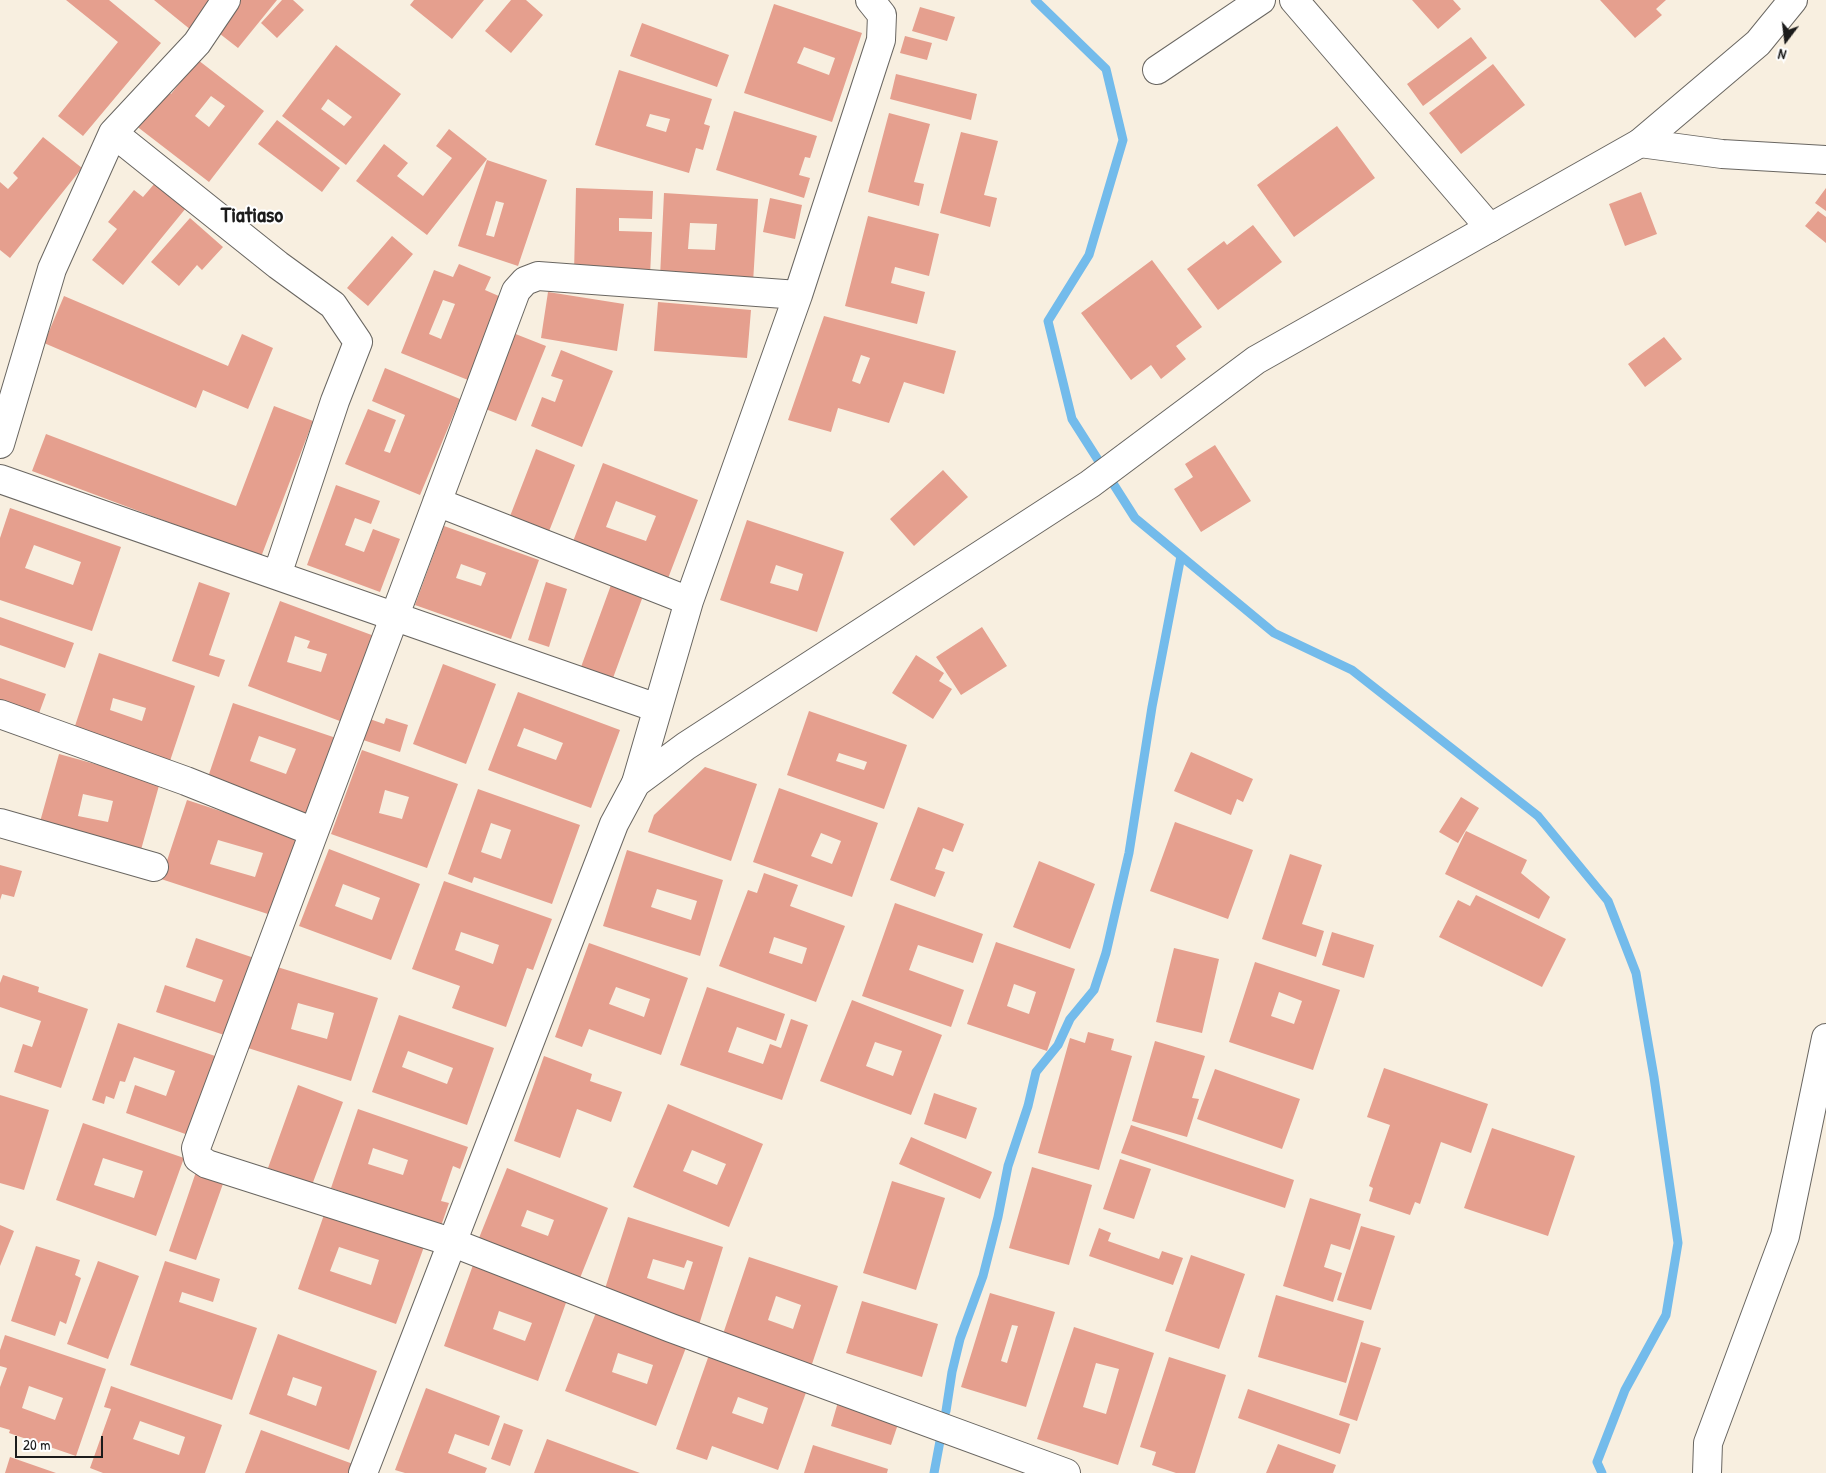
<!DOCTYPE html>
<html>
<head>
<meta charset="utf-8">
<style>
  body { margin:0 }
  #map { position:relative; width:1826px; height:1473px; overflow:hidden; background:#f8efe0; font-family:"Patrick Hand",sans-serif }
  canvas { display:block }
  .north { position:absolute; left:1761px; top:15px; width:50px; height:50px; -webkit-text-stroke:4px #fff; paint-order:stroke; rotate:195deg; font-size:14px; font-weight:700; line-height:20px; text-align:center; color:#1c1c1c }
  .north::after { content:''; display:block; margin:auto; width:18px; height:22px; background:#1c1c1c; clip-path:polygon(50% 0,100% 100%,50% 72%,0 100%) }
  .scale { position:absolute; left:15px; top:1436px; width:88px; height:22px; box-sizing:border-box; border:2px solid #1c1c1c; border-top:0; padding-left:6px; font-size:15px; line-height:18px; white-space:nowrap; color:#1c1c1c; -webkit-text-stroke:4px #fff; paint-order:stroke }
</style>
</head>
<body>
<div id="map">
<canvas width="1826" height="1473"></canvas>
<div class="north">N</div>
<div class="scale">20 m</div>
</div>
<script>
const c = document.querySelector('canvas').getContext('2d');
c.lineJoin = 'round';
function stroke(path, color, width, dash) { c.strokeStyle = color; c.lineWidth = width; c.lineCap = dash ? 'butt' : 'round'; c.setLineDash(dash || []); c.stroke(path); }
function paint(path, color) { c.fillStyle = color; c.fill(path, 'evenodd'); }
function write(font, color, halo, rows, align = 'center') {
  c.font = font + ' "Patrick Hand",sans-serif'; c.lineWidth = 4; c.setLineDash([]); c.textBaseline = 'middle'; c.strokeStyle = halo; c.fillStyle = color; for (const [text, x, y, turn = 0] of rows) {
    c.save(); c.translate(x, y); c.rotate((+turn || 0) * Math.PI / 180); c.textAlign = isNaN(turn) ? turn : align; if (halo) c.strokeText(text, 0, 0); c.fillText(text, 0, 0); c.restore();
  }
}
const stream = new Path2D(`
  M1035 0 1106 69 1123 140 1089 255 1048 321 1072 419 1135 518 1274 633 1352 670 1538 816 1608 901 1636 973 1654 1077 1678 1243 1666 1315 1625 1390 1597 1462 1602 1473
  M946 1411 952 1372 960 1339 983 1276 998 1217 1008 1166 1028 1106 1036 1072 1058 1045 1070 1019 1094 990 1106 953 1129 853 1152 707 1181 556
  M934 1473 940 1441`);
const building = new Path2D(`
  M66 0H109L161 43 83 136 58 116 118 42Z
  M154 0H215L191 30Z
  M240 0H277L238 48 215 30Z
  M282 0H293L304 10 277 38 261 23Z
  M414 0H484L452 39 410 5Z
  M511 0H526L543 15 511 53 485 31Z
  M1412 0H1453L1461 9 1438 29Z
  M1600 0H1666L1656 9 1662 15 1635 38Z
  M774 4 862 33 832 122 744 93ZM804 47 835 58 829 75 797 63Z
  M920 7 955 17 947 41 912 31Z
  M642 23 729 55 717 87 630 56Z
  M905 36 932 43 927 60 900 53Z
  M1471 37 1487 58 1423 106 1407 84Z
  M336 45 401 94 346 165 282 116ZM328 99 352 117 344 126 321 109Z
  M198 60 264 111 209 182 135 125 164 88 171 94ZM211 96 225 106 209 127 195 116Z
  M1493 64 1525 105 1461 154 1429 113Z
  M619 70 712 99 704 124 710 126 703 150 696 148 689 173 595 145ZM650 114 670 119 666 132 646 126Z
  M896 74 977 94 971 120 890 99Z
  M734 111 817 136 810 158 805 157 799 175 810 178 804 198 716 170Z
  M889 113 930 124 914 182 924 184 919 206 868 192Z
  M277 120 340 168 322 192 258 144Z
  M1337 126 1375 178 1294 237 1257 185Z
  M449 129 487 159 427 235 356 181 384 144 408 163 397 176 423 196 452 158 436 146Z
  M961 132 998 141 984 195 997 198 990 227 940 213Z
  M43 137 82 168 10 258 0 250V182L8 189 18 178 13 173Z
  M487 160 547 180 518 266 458 246ZM496 201 504 203 494 237 486 235Z
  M155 183 186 208 123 285 92 260 117 229 108 222 134 190 143 197Z
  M576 188 653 191 652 219 619 218V231L652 232 650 276 574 273Z
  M1826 188V211L1815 203Z
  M1641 192 1657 234 1625 246 1609 204Z
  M664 193 758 199 753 283 660 277ZM690 223 717 224 715 250 688 249Z
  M770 198 802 205 795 239 763 232Z
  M1818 211 1826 217V243L1805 226Z
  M868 216 939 234 929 276 895 267 891 283 925 292 917 324 845 306Z
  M190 218 223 247 202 270 197 265 179 286 151 262Z
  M1253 225 1282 262 1218 310 1187 269 1224 241 1227 245Z
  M392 236 413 254 368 306 347 288Z
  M1152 260 1202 327 1176 346 1186 359 1161 379 1151 365 1131 380 1081 313Z
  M459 264 491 277 485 290 501 297 468 380 401 353 434 270 453 277ZM443 300 455 304 441 339 429 334Z
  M548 292 624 304 617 351 541 338Z
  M64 296 228 366 242 334 273 348 248 409 203 390 196 408 44 343Z
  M658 302 751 310 747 358 654 351Z
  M824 316 956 351 944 394 904 382 889 423 838 408 831 432 788 420ZM861 355 870 358 860 384 852 381Z
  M513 333 546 346 516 421 483 408Z
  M1664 337 1682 359 1645 387 1628 364Z
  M561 350 613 371 582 447 531 426 542 397 555 402 563 380 551 376Z
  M385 368 460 399 420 495 345 464 368 409 396 420 384 451 390 453 405 415 372 401Z
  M274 406 313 421 261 557 32 471 46 434 236 506Z
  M1215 445 1251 501 1201 532 1174 489 1193 477 1185 464Z
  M536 449 575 465 546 539 507 524Z
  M603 463 698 500 667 581 572 544ZM616 501 656 516 646 541 606 527Z
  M943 470 968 497 914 546 890 519Z
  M336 485 380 501 371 524 355 518 345 545 364 552 373 529 400 539 380 592 307 565Z
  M10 508 121 547 92 631 0 600V538ZM34 545 81 562 73 585 25 568Z
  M747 520 844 552 817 632 720 600ZM776 565 803 574 798 591 770 583Z
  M444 526 539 560 511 639 415 605ZM461 564 486 573 481 586 456 578Z
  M199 582 230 593 209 655 225 660 219 677 172 661Z
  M546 582 567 589 549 647 528 640Z
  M611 585 643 596 613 678 581 667Z
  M280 601 377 637 345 723 248 686ZM295 636 310 641 307 648 327 654 321 672 287 662Z
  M0 617 74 643 65 668 0 645Z
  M982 627 1007 666 961 695 936 657Z
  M99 653 195 686 170 761 74 729ZM113 698 146 708 142 721 110 710Z
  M916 655 944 673 939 681 952 689 933 719 892 693Z
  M443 664 496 684 466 764 413 744Z
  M0 678 46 694 38 716 0 703Z
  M518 692 620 730 591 808 488 770ZM524 728 563 743 556 760 517 746Z
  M233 703 339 739 311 819 206 783ZM259 736 296 749 286 774 250 761Z
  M809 711 907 745 884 809 787 775ZM839 753 867 762 864 770 836 761Z
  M367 718 384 724 386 718 408 725 400 752 360 739Z
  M362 750 458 784 427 868 331 834ZM385 790 409 797 402 819 379 813Z
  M1191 752 1253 779 1243 802 1237 799 1231 815 1174 791Z
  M59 754 160 782 137 864 36 836ZM83 794 113 801 108 822 78 816Z
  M705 767 757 784 731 861 648 832 654 815Z
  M779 788 878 823 852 897 753 862ZM821 833 841 841 832 864 811 856Z
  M478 789 580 825 552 904 474 877 472 883 448 874ZM491 823 511 830 501 859 481 852Z
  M1461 797 1479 808 1458 843 1439 832Z
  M187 800 303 838 277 917 161 879ZM218 840 263 853 255 877 210 864Z
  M918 807 964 824 953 852 943 848 935 869 945 872 935 897 890 880Z
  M1175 822 1253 850 1228 919 1150 891Z
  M1466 831 1527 860 1521 873 1550 897 1539 919 1445 874Z
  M329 849 420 884 391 960 299 926ZM343 884 380 898 372 920 335 906Z
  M627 850 723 880 700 956 603 926ZM657 889 697 901 691 920 651 907Z
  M1290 854 1322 865 1302 924 1324 931 1316 957 1262 939Z
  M1039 861 1095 884 1070 949 1013 927Z
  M0 865 22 871 14 897 2 894 0 900Z
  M764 873 798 885 790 906 845 926 816 1002 719 966 748 890 757 893ZM774 937 807 948 802 964 769 953Z
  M444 881 552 919 533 970 527 968 506 1027 452 1008 460 986 412 969ZM461 932 499 945 493 964 455 950Z
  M1476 895 1566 939 1542 987 1439 937 1458 900 1470 906Z
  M895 903 983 934 973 963 918 945 909 970 964 990 951 1027 862 996Z
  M1332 932 1374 945 1364 978 1322 965Z
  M196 938 257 959 230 1037 156 1012 165 985 215 1002 223 980 186 967Z
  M996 942 1075 969 1047 1051 967 1024ZM1014 984 1036 992 1029 1014 1007 1006Z
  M589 943 688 978 661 1055 589 1029 582 1047 555 1037ZM616 987 650 999 644 1017 609 1004Z
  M1174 948 1219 959 1202 1033 1156 1022Z
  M1255 962 1340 990 1313 1070 1229 1042ZM1279 992 1302 1001 1294 1024 1271 1016Z
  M274 966 378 998 351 1081 248 1048ZM298 1003 334 1013 327 1039 291 1029Z
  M3 975 39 987 38 992 88 1009 61 1088 14 1072 23 1044 32 1047 41 1021 0 1007V983Z
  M707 987 785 1014 776 1041 737 1027 728 1052 763 1064 770 1044 781 1048 791 1019 808 1025 782 1100 680 1065Z
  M852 1000 942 1035 911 1115 820 1081ZM875 1042 902 1051 893 1076 866 1066Z
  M399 1015 494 1048 467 1125 372 1092ZM408 1051 453 1068 447 1084 402 1067Z
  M118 1023 218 1057 191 1136 126 1113 135 1085 166 1096 175 1071 134 1057 125 1082 120 1081 114 1099 106 1096 104 1104 92 1100Z
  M1088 1032 1114 1039 1111 1050 1132 1056 1099 1170 1038 1153 1070 1038 1085 1043Z
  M1155 1041 1205 1056 1192 1098 1199 1099 1187 1137 1132 1121Z
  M544 1056 592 1074 590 1081 622 1092 611 1122 577 1109 560 1158 514 1141Z
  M1384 1068 1488 1104 1471 1153 1441 1142 1420 1204 1415 1202 1410 1215 1369 1201 1373 1188 1369 1186 1390 1125 1367 1117Z
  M1215 1069 1300 1099 1282 1149 1197 1119Z
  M298 1085 343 1102 312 1185 268 1168Z
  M934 1093 977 1108 966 1139 924 1124Z
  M0 1095 49 1110 24 1190 0 1183Z
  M668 1104 763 1144 729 1227 633 1187ZM692 1150 726 1164 717 1185 683 1171Z
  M358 1109 468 1147 460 1169 453 1166 441 1201 449 1203 441 1226 331 1188ZM373 1148 408 1160 403 1175 368 1164Z
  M83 1123 184 1158 156 1236 56 1200ZM103 1158 143 1171 134 1198 94 1185Z
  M1131 1125 1294 1180 1285 1208 1121 1153Z
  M1492 1128 1575 1156 1548 1236 1464 1208Z
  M911 1137 992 1172 980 1199 899 1164Z
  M1120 1159 1151 1169 1134 1219 1103 1209Z
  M1032 1167 1092 1185 1069 1265 1009 1248Z
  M507 1168 608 1208 578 1283 477 1243ZM527 1210 554 1220 548 1236 521 1226Z
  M197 1169 225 1178 196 1260 169 1251Z
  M892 1181 945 1198 916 1290 863 1273Z
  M1310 1198 1361 1214 1350 1250 1331 1244 1324 1267 1342 1273 1333 1302 1283 1286Z
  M326 1209 425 1244 396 1324 298 1289ZM339 1247 379 1260 371 1285 330 1271Z
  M628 1217 723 1247 698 1328 602 1298ZM653 1259 684 1268 687 1260 693 1262 684 1290 647 1278Z
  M0 1225 14 1231 0 1266Z
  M1361 1226 1395 1236 1371 1310 1337 1300Z
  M1099 1228 1111 1233 1108 1241 1159 1259 1162 1251 1183 1258 1173 1285 1089 1256Z
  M36 1246 80 1260 75 1275 81 1278 66 1324 60 1321 55 1336 11 1321Z
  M1191 1255 1245 1274 1219 1349 1165 1331Z
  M749 1257 838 1286 811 1367 722 1337ZM776 1296 801 1305 793 1329 768 1320Z
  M98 1261 139 1276 108 1359 67 1344Z
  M165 1261 220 1279 213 1302 182 1292 179 1302 257 1328 232 1400 130 1365Z
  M473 1265 567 1300 538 1381 444 1346ZM499 1311 532 1323 525 1341 493 1329Z
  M990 1293 1055 1312 1026 1407 961 1387ZM1012 1325 1018 1326 1007 1363 1001 1361Z
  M1276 1295 1364 1321 1346 1383 1258 1357Z
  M862 1301 938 1324 922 1377 846 1353Z
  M597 1310 687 1345 656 1426 565 1391ZM618 1353 653 1365 647 1384 612 1372Z
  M1074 1327 1154 1353 1118 1465 1037 1439ZM1096 1363 1119 1369 1106 1414 1083 1407Z
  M278 1334 377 1371 349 1450 249 1414ZM293 1377 322 1387 316 1406 287 1395Z
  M5 1335 106 1369 76 1456 9 1433 10 1430 0 1427V1387L7 1368 0 1366V1350ZM29 1386 63 1398 55 1420 22 1408Z
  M1361 1342 1381 1348 1357 1421 1339 1415Z
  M710 1352 808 1387 778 1470 712 1446 707 1460 676 1449ZM738 1397 768 1408 763 1424 732 1413Z
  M1169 1357 1226 1375 1195 1473H1176L1152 1465 1156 1452 1140 1447Z
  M111 1386 222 1425 205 1473H103L90 1468 111 1409 104 1407ZM140 1421 185 1437 179 1455 133 1439Z
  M426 1388 500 1416 489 1446 455 1434 448 1453 487 1468 485 1473H405L395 1470Z
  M1248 1389 1350 1424 1340 1454 1238 1418Z
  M838 1402 899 1421 891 1445 831 1426Z
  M504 1423 523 1430 510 1466 491 1459Z
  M261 1430 353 1464 349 1473H245Z
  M547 1439 640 1473H534Z
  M1278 1444 1336 1465 1333 1473H1266Z
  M813 1445 888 1469 887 1473H804Z
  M10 1457 56 1473H5Z`);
const minor = new Path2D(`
  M1294 0 1490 228
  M1157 70 1261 0
  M113 133 278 265 333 305 358 342 335 401 277 575
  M1640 143 1722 154 1826 160
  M798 295 538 276 525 281 516 291 196 1148 198 1158 207 1164 451 1242 671 1328 1066 1473
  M0 444 52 269 113 133 197 43 226 0
  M0 479 657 708
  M437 502 689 601
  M0 714 186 781 314 832
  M636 783 689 601 798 295 881 40 882 15 870 0
  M0 823 154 867
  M1707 1473 1708 1443 1785 1236 1826 1038`);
const tertiary = new Path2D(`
  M363 1473 614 824 636 783 686 746 1090 484 1256 360 1640 143 1758 43 1793 0`);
const districtNames = [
  ["Tiatiaso",252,216]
];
stroke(stream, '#73bbeb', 9);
paint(building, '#e59f8e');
stroke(minor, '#696661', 30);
stroke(tertiary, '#696661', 30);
stroke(minor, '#fff', 28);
stroke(tertiary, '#fff', 28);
write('bold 22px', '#1c1c1c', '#fff', districtNames);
</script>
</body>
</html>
